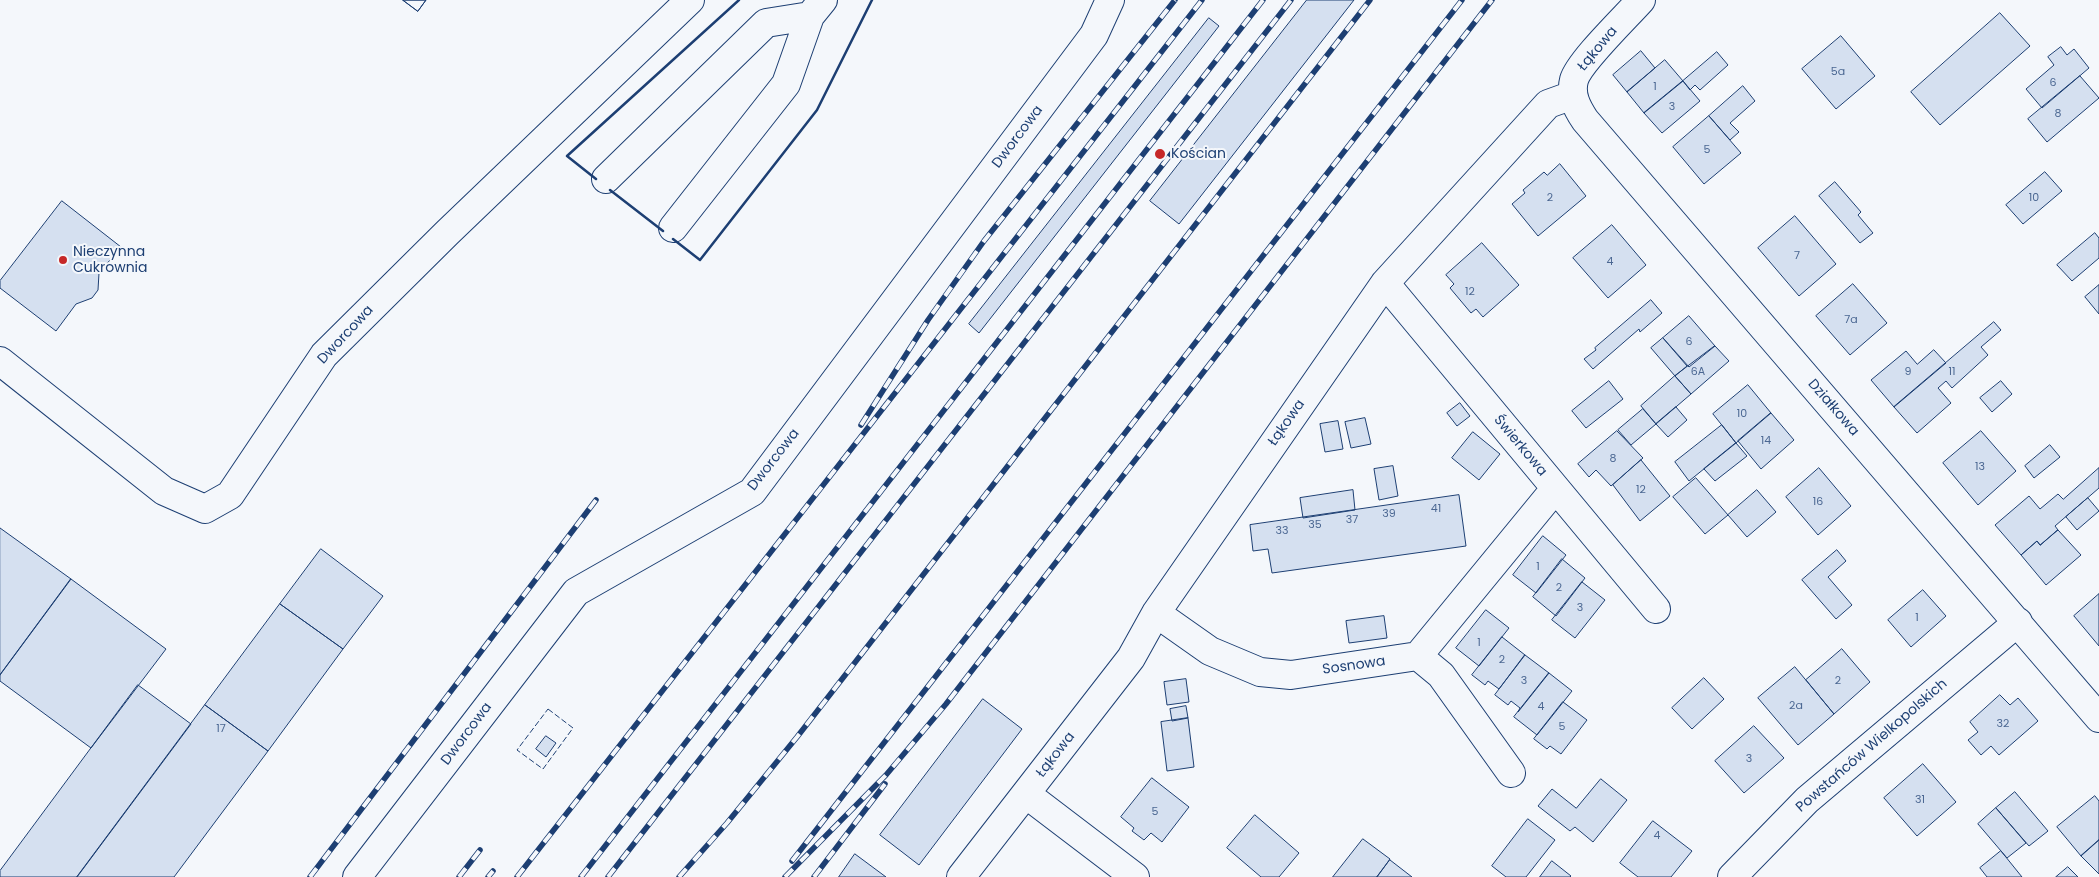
<!DOCTYPE html>
<html>
<head>
<meta charset="utf-8">
<style>
  body { margin:0 }
  canvas { display:block; background:#f4f7fb }
</style>
</head>
<body>
<canvas width="2099" height="877"></canvas>
<script>
const c = document.querySelector('canvas').getContext('2d');
c.lineJoin = 'round';
function paint(path, color) { c.fillStyle = color; c.fill(path, 'evenodd'); }
function stroke(path, color, width, dash) { c.strokeStyle = color; c.lineWidth = width; c.lineCap = dash ? 'butt' : 'round'; c.setLineDash(dash || []); c.stroke(path); }
function write(font, color, halo, rows, align = 'center') {
  c.font = font + ' Poppins,sans-serif'; c.lineWidth = 4; c.setLineDash([]); c.textBaseline = 'middle'; c.strokeStyle = halo; c.fillStyle = color; for (const [text, x, y, turn = 0] of rows) {
    c.save(); c.translate(x, y); c.rotate((+turn || 0) * Math.PI / 180); c.textAlign = isNaN(turn) ? turn : align; if (halo) c.strokeText(text, 0, 0); c.fillText(text, 0, 0); c.restore();
  }
}
const building = new Path2D(`
  M403 0H426L418 11Z
  M403 0H426L418 11Z
  M1307 0H1354L1179 224 1150 201Z
  M2000 13 2030 46 1940 125 1911 92Z
  M1209 18 1219 26 979 333 969 324Z
  M1841 36 1875 76 1836 109 1802 69Z
  M2061 47 2067 55 2074 49 2089 68 2042 108 2026 89 2054 65 2048 57Z
  M1641 51 1655 68 1627 92 1613 75Z
  M1717 52 1728 65 1700 90 1695 85 1690 90 1683 81Z
  M1665 60 1683 81 1644 113 1627 92Z
  M2080 76 2099 98 2047 142 2028 119Z
  M1683 81 1700 101 1662 133 1644 113Z
  M1743 86 1755 101 1730 123 1739 132 1730 140 1709 116Z
  M1709 116 1741 153 1704 184 1673 147Z
  M1560 164 1586 196 1538 236 1512 204 1525 193 1523 190 1544 172 1547 175Z
  M2045 172 2062 191 2023 224 2006 205Z
  M1835 182 1861 212 1858 215 1873 233 1860 243 1819 196Z
  M62 201 121 247 99 273 98 290 92 298 76 304 56 331 0 288V281Z
  M1795 216 1836 264 1799 296 1758 248Z
  M1612 225 1646 265 1608 298 1573 258Z
  M2095 233 2099 238V258L2072 281 2057 265Z
  M1482 243 1519 285 1483 317 1476 309 1471 313 1450 288 1454 284 1446 275Z
  M1853 284 1887 323 1850 355 1816 316Z
  M2099 285V314L2085 297Z
  M1651 300 1662 313 1640 332 1639 329 1593 369 1584 359 1596 350 1595 348Z
  M1689 316 1715 346 1689 367 1663 338Z
  M1994 322 2001 330 1981 347 1988 355 1952 388 1946 381 1938 388 1951 403 1917 433 1894 407Z
  M1663 338 1687 366 1675 376 1651 348Z
  M1715 346 1729 361 1691 394 1675 376Z
  M1934 350 1946 363 1894 407 1871 380 1906 351 1917 364Z
  M1675 376 1691 394 1656 424 1641 406Z
  M1609 381 1623 399 1586 428 1572 411Z
  M2001 381 2012 394 1992 412 1980 398Z
  M1748 385 1771 413 1736 443 1713 414Z
  M1460 403 1470 416 1457 426 1447 413Z
  M1676 407 1687 420 1668 437 1656 424Z
  M1643 409 1656 424 1631 445 1618 430Z
  M1771 413 1794 440 1761 469 1738 441Z
  M1365 418 1371 444 1351 448 1345 422Z
  M1338 421 1343 449 1325 452 1320 424Z
  M1722 425 1736 443 1689 481 1675 462Z
  M1617 431 1643 458 1611 486 1596 470 1589 477 1578 464Z
  M1981 431 2016 471 1978 505 1943 463Z
  M1473 432 1500 454 1479 480 1452 458Z
  M1736 443 1747 456 1715 481 1704 469Z
  M2050 445 2060 457 2034 478 2025 466Z
  M1641 460 1670 496 1640 521 1613 485Z
  M1393 466 1398 496 1379 500 1374 469Z
  M1819 468 1851 506 1818 535 1786 497Z
  M2099 468V488L2055 526 2058 530 2040 545 2037 541 2021 555 1995 525 2029 496 2040 509 2058 494 2063 499Z
  M1696 478 1728 515 1705 534 1673 497Z
  M1353 490 1355 510 1303 518 1300 498Z
  M1757 490 1776 512 1747 537 1728 515Z
  M1459 495 1466 546 1272 573 1268 549 1253 551 1250 525Z
  M2088 498 2099 511 2077 530 2066 517Z
  M0 528 71 579 0 675Z
  M2058 530 2081 555 2046 585 2021 555 2037 541 2040 545Z
  M1543 536 1566 555 1536 593 1513 575Z
  M321 549 383 596 343 649 280 604Z
  M1837 550 1846 561 1828 577 1852 605 1836 619 1802 580Z
  M1562 559 1585 578 1556 616 1533 597Z
  M71 579 166 649 91 748 0 681V675Z
  M1582 582 1605 600 1575 638 1552 620Z
  M1923 590 1946 616 1911 647 1888 620Z
  M2099 594V646L2074 616Z
  M280 604 343 649 268 751 205 705Z
  M1486 610 1509 628 1479 666 1456 648Z
  M1384 616 1387 638 1349 643 1346 621Z
  M1502 637 1525 655 1499 689 1488 681 1485 685 1472 675Z
  M1842 649 1870 682 1834 714 1806 680Z
  M1525 655 1549 673 1518 712 1520 708 1511 701 1508 705 1495 695Z
  M1795 667 1834 714 1798 745 1758 698Z
  M1549 673 1572 691 1537 735 1514 717Z
  M1704 678 1724 699 1692 729 1672 708Z
  M1186 679 1189 702 1167 705 1164 682Z
  M138 685 191 724 77 877H0V871Z
  M2000 695 2010 705 2018 698 2038 721 1999 755 1991 746 1981 755 1968 740 1978 732 1970 722Z
  M983 699 1022 729 919 865 880 835Z
  M1563 702 1587 720 1561 754 1550 746 1547 749 1534 739Z
  M205 705 268 751 174 877H77Z
  M1186 706 1188 718 1172 721 1170 709Z
  M1188 718 1194 767 1167 771 1161 722Z
  M1754 726 1784 758 1744 793 1715 761Z
  M546 736 556 743 546 757 536 749Z
  M1923 764 1956 802 1917 836 1884 798Z
  M1152 778 1189 807 1162 842 1151 833 1144 840 1132 831 1134 828 1121 817Z
  M1601 779 1627 800 1593 842 1575 827 1570 831 1538 806 1552 789 1576 808Z
  M2015 792 2048 831 2029 846 1996 808Z
  M2095 796 2099 801V840L2081 856 2057 827Z
  M1996 808 2026 843 2007 858 1978 824Z
  M1255 815 1299 853 1279 877H1261L1227 848Z
  M1528 819 1555 840 1526 877H1506L1492 866Z
  M1653 821 1692 851 1671 877H1638L1620 863Z
  M1363 839 1390 859 1377 877H1333Z
  M2099 840V874L2081 856Z
  M2001 851 2022 877H1987L1980 868Z
  M855 854 886 877H839Z
  M1390 860 1412 877H1377Z
  M1552 861 1571 876 1570 877H1540Z
  M2068 867 2078 877H2056Z`);
const minor = new Path2D(`
  M1641 0C1626 17 1579 62 1574 80 1570 95 1577 108 1585 120L2099 718
  M606 179 766 23 810 16
  M673 228 786 84 810 16 823 0
  M1385 283 1656 609
  M0 361 164 491 205 509 230 495 324 355 447 233 690 0
  M1156 613 1210 651 1260 672 1291 675 1418 656 1441 675 1511 773
  M1418 656 1555 489
  M1026 794 1135 877
  M357 877 576 592 752 492 1094 35 1110 0
  M961 877 1131 658 1156 613 1385 283 1548 104 1573 95
  M1732 877 1807 800 2018 622`);
const rail = new Path2D(`
  M861 425 928 320 984 241 1175 0
  M792 861 1462 0
  M310 877 596 500
  M459 877 480 850
  M488 877 493 871
  M517 877 1202 0
  M581 877 1263 0
  M608 877 1291 0
  M679 877 727 823 797 737 1370 0
  M785 877 886 775 946 704 1492 0
  M814 877 885 784`);
const fence = new Path2D(`
  M548 709 573 728 543 769 517 750Z`);
const wall = new Path2D(`
  M596 179 567 156 739 0
  M610 190 663 231
  M673 239 700 260 817 110 872 0`);
const markers = [
  [1160,154,6,"#c62828"],
  [63,260,5,"#c62828"]
];
const numberNames = [
  ["5a",1838,72],
  ["6",2053,83],
  ["1",1655,87],
  ["3",1672,107],
  ["8",2058,114],
  ["5",1707,150],
  ["2",1550,198],
  ["10",2034,198],
  ["7",1797,256],
  ["4",1610,262],
  ["12",1470,292],
  ["7a",1851,320],
  ["6",1689,342],
  ["6A",1698,372],
  ["9",1908,372],
  ["11",1952,372],
  ["10",1742,414],
  ["14",1766,441],
  ["8",1613,459],
  ["13",1980,467],
  ["12",1641,490],
  ["16",1818,502],
  ["41",1436,509],
  ["39",1389,514],
  ["37",1352,520],
  ["35",1315,525],
  ["33",1282,531],
  ["1",1538,567],
  ["2",1559,588],
  ["3",1580,608],
  ["1",1917,618],
  ["1",1479,643],
  ["2",1502,660],
  ["3",1524,681],
  ["2",1838,681],
  ["2a",1796,706],
  ["4",1541,707],
  ["32",2003,724],
  ["5",1562,727],
  ["17",221,729],
  ["3",1749,759],
  ["31",1920,800],
  ["5",1155,812],
  ["4",1657,836]
];
const streetNames = [
  ["Łąkowa",1598,49,-50],
  ["Dworcowa",1018,137,-53],
  ["Dworcowa",346,335,-47],
  ["Działkowa",1833,408,49],
  ["Łąkowa",1287,423,-55],
  ["Świerkowa",1520,446,50],
  ["Dworcowa",774,460,-52],
  ["Sosnowa",1354,666,-8],
  ["Dworcowa",467,734,-53],
  ["Powstańców Wielkopolskich",1872,746,-41],
  ["Łąkowa",1056,755,-52]
];
const poiNames = [
  ["Kościan",1171,154],
  ["Nieczynna",73,252],
  ["Cukrownia",73,268]
];
paint(building, '#d5e0f0');
stroke(building, '#1d3f73', 1);
stroke(minor, '#1d3f73', 30);
stroke(minor, '#f4f7fb', 28);
stroke(rail, '#1d3f73', 5.5);
stroke(rail, '#f4f7fb', 4, [11]);
stroke(fence, '#1d3f73', 1, [6, 2.5]);
stroke(wall, '#1d3f73', 2.5);
for (const [x, y, r, color] of markers) { const dot = new Path2D(); dot.arc(x, y, r, 0, 2 * Math.PI); c.fillStyle = color; c.fill(dot); stroke(dot, '#f4f7fb', 2); }
write('11px', '#4b6792', null, numberNames);
write('14px', '#1d3f73', '#f4f7fb', streetNames);
write('14px', '#1d3f73', '#f4f7fb', poiNames, 'left');
</script>
</body>
</html>
